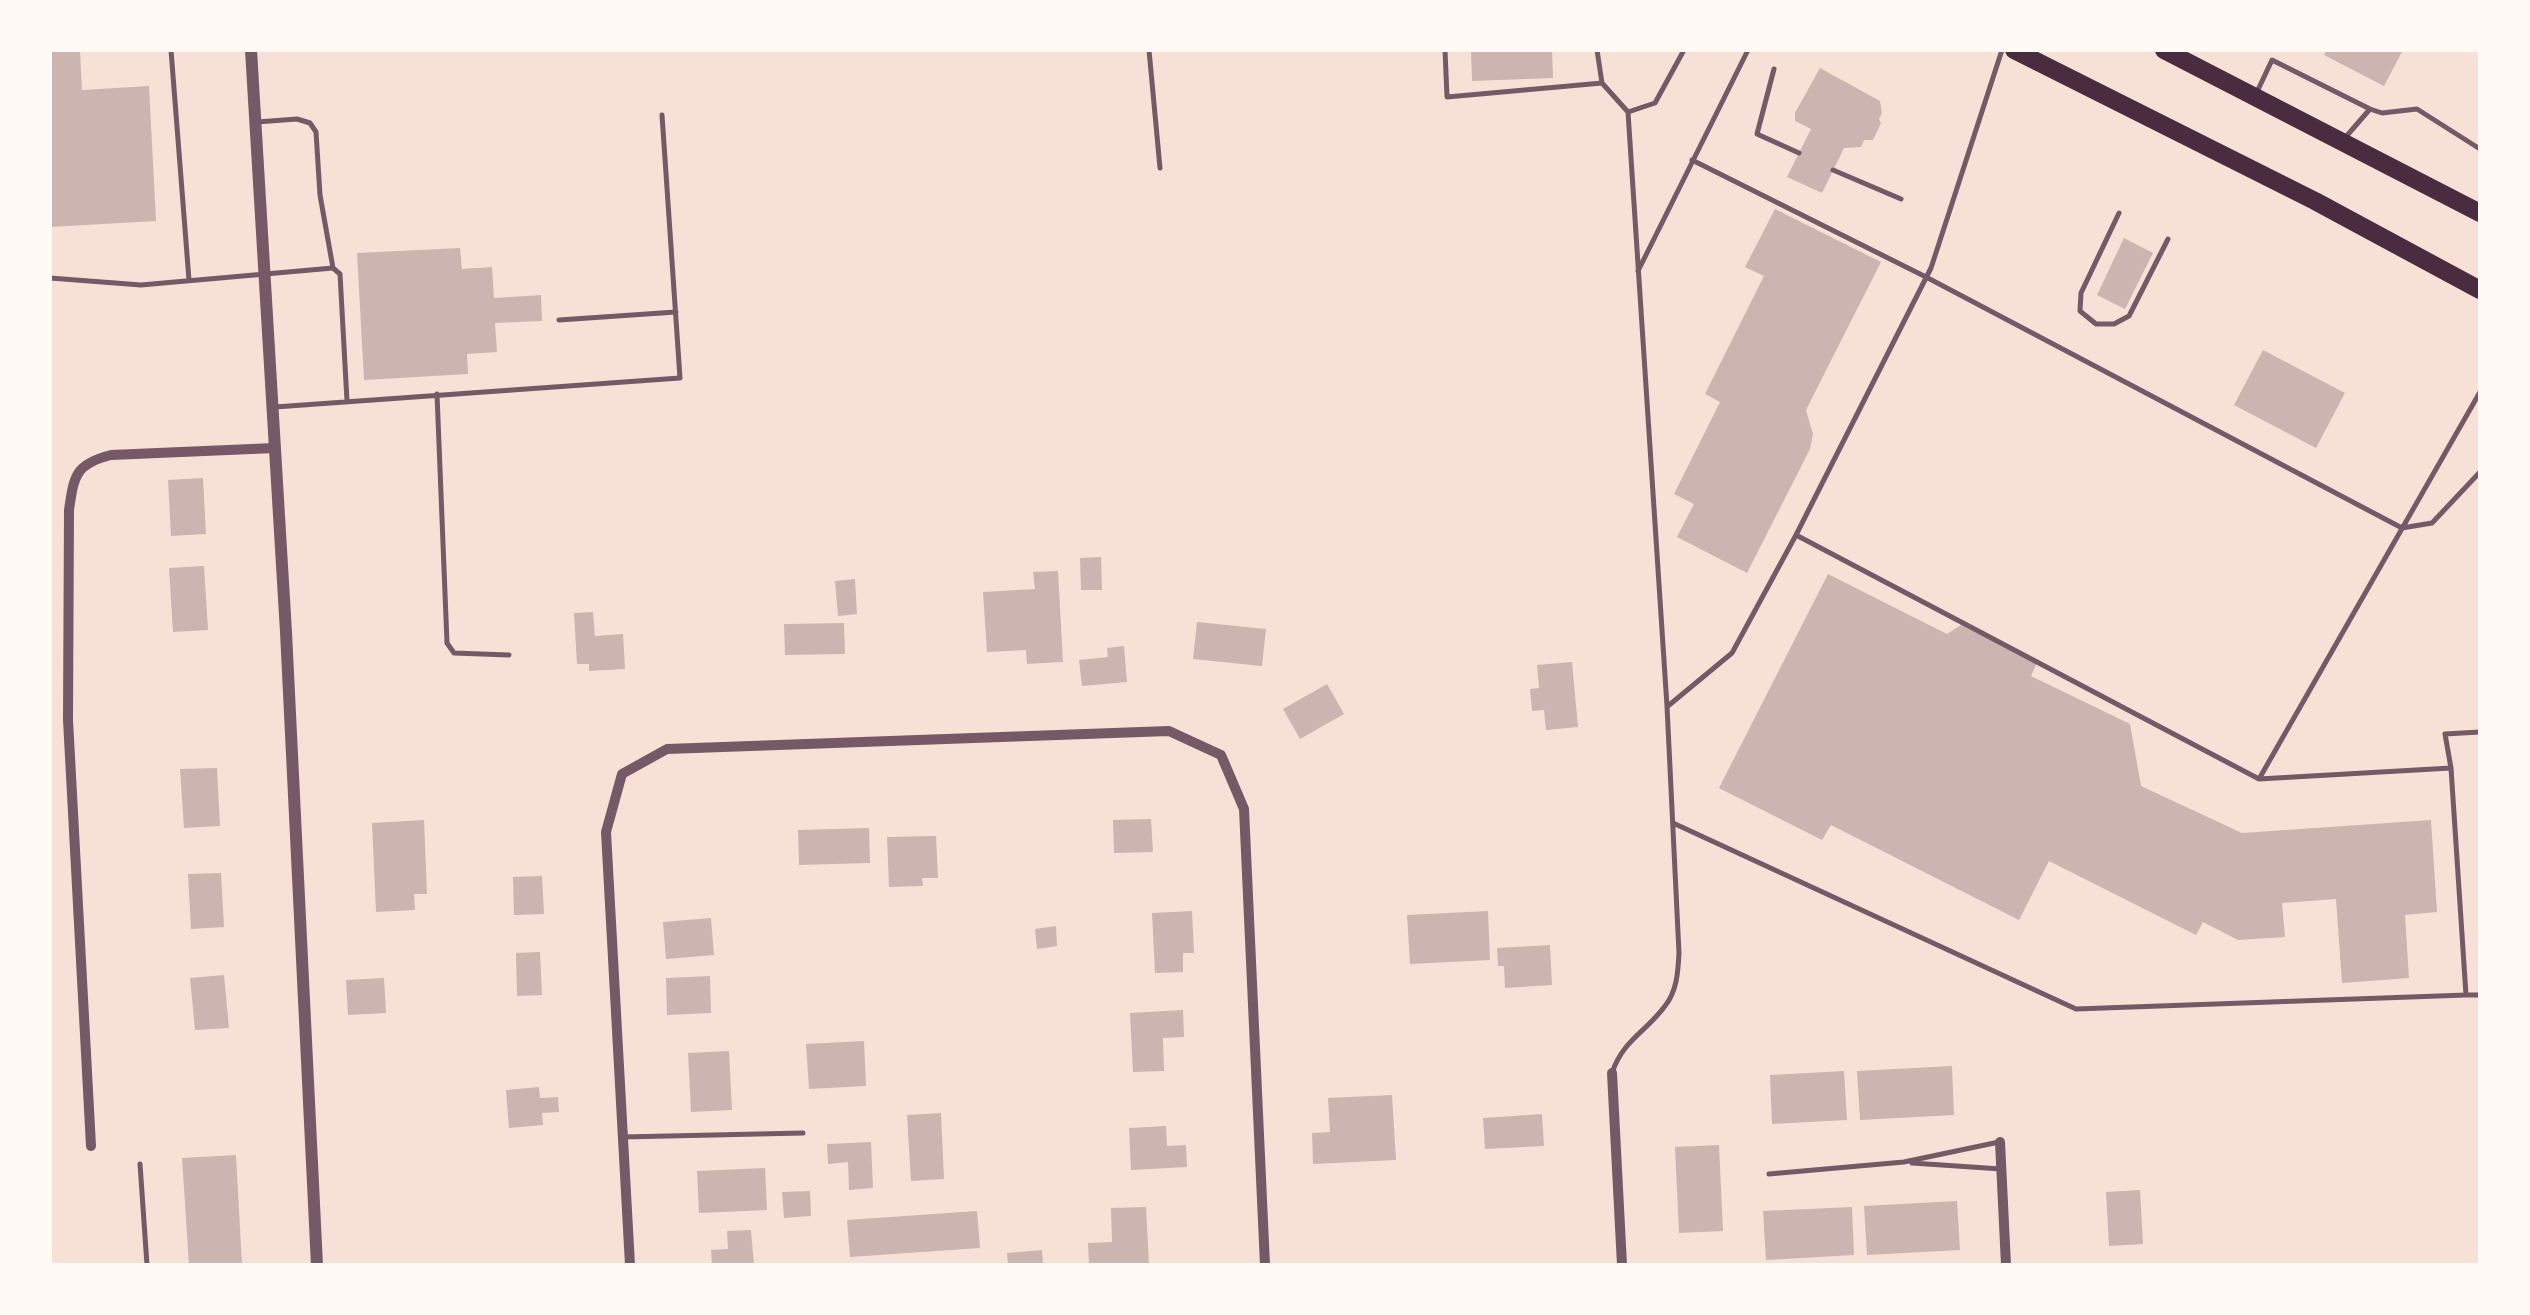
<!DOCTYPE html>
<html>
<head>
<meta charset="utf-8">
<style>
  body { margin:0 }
  #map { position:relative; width:2530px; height:1315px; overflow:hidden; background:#f7e1d7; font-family:"Noto Sans",sans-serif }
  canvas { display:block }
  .frame { position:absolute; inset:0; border:52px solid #fffaf5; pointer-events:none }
</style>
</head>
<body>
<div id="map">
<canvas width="2530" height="1315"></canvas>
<div class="frame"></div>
</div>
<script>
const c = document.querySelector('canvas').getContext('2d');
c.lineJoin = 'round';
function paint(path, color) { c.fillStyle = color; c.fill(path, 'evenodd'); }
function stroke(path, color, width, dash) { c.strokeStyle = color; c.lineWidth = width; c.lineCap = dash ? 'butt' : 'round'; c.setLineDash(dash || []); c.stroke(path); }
const building = new Path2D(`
  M50 50 80 51 82 90 149 86 156 221 50 227Z
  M1471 50H1552L1553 78 1472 81Z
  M2327 50H2403L2384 86 2324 55Z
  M1820 68 1880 101 1882 113 1879 119 1881 123 1873 140H1864L1861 147 1844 148 1822 193 1787 177 1811 129 1795 121V113Z
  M1775 209 1881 262 1806 410 1813 434 1810 449 1747 573 1677 537 1694 504 1674 494 1720 402 1705 394 1764 276 1745 267Z
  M2124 238 2153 253 2125 309 2097 295Z
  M460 248 462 269 492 267 494 298 541 295 542 321 495 323 497 352 467 354 468 374 364 380 357 253Z
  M2263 350 2345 393 2316 448 2234 405Z
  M203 478 206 534 171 536 168 480Z
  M1101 557 1102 590H1081L1080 558Z
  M204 566 208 630 173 632 169 568Z
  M1058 571 1063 662 1027 664 1026 650 987 652 983 592 1035 589 1033 572Z
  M1828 574 1947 634 1961 625 2037 663 2031 676 2130 724 2141 786 2242 833 2431 820 2437 912 2405 915 2409 978 2342 983 2336 899 2282 903 2285 937 2238 940 2203 922 2196 935 2049 861 2019 920 1831 825 1822 840 1719 788Z
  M855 579 857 614 838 616 835 581Z
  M593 612 595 636 623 634 625 669 589 671V664H577L574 613Z
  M1197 622 1266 629 1262 666 1193 659Z
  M844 623 845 654 785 655 784 624Z
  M1124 646 1127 682 1082 686 1079 660 1108 657 1107 648Z
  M1572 662 1578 727 1546 730 1544 710 1532 711 1530 689 1539 688 1537 665Z
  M1327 684 1344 714 1300 739 1283 709Z
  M217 768 220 826 184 828 180 769Z
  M1151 819 1153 852 1114 853 1113 820Z
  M424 820 427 894H414L415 910 376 912 372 823Z
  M869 828 870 863 799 865 798 830Z
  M936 836 938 878H922L923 886 889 887 887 837Z
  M221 873 224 927 191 929 188 874Z
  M542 876 544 914 514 915 513 877Z
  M1192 911 1194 953H1183V972L1155 973 1152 913Z
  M1488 911 1490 960 1410 964 1407 915Z
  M711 918 714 955 666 959 663 922Z
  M1056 926 1057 946 1037 949 1035 929Z
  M1550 945 1552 985 1505 988 1504 966H1498L1497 948Z
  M540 952 542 995 517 996 516 953Z
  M224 975 229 1028 195 1030 190 978Z
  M710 976 711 1013 667 1015 666 978Z
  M384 978 386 1013 348 1015 346 980Z
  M1183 1010 1184 1037 1163 1038 1164 1071 1133 1072 1130 1013Z
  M864 1041 866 1086 809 1089 806 1044Z
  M729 1051 732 1110 691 1112 688 1053Z
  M1952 1066 1954 1115 1860 1120 1857 1071Z
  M1844 1071 1847 1120 1772 1124 1770 1075Z
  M539 1087 540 1098 558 1097 559 1112 542 1113 543 1125 509 1128 506 1090Z
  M1392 1095 1396 1160 1313 1164 1312 1133 1330 1132 1328 1098Z
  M941 1113 944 1179 911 1181 907 1115Z
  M1542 1114 1544 1146 1485 1149 1483 1118Z
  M1166 1126 1167 1146 1186 1145 1187 1167 1131 1170 1129 1128Z
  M871 1142 873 1188 849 1190 848 1162 828 1164 827 1144Z
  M1719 1145 1723 1231 1679 1233 1675 1147Z
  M236 1155 242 1265H189L182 1158Z
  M765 1168 767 1210 699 1213 697 1171Z
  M2140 1190 2143 1244 2109 1246 2106 1192Z
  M810 1191 811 1216 784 1218 782 1192Z
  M1957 1201 1960 1250 1867 1255 1864 1206Z
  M1146 1207 1149 1265H1089L1088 1243 1112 1242 1111 1208Z
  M1852 1207 1854 1255 1766 1260 1763 1211Z
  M977 1211 980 1248 850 1257 847 1220Z
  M751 1230 754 1265H712L711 1250 728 1249 727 1231Z
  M1042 1250 1043 1265H1008L1007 1253Z`);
const service = new Path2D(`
  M171 50 189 280
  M1149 50 1160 168
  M1445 50 1447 97 1602 83
  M1597 50 1602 83 1628 112 1667 706 1679 953C1678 972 1677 991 1665 1006 1646 1032 1623 1040 1612 1073
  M2002 50 1931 268 1796 535 2259 779 2480 392
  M1774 69 1757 134 1799 153
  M2256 94 2272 60 2370 109
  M1628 112 1655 103 1684 50
  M257 122 297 119 310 123 316 132 320 195 333 268
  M2344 139 2370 109 2382 113 2417 109 2480 149
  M1692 160 1926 277 2402 528 2432 523 2480 472
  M1833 170 1901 199
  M2119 213 2081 293 2080 311 2096 324H2114L2129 316 2168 239
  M1638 271 1748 50
  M50 278 141 285 333 268 340 274 347 401
  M559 320 676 312
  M437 394 447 643 454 653 509 655
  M275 407 680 378 662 115
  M1668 706 1732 653 1796 535
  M2451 768 2445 734 2480 732
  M2259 779 2451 768 2466 995H2480
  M1673 823 2076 1009 2466 995
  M623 1137 803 1133
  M1912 1163 2001 1169
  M140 1164 147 1265
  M1769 1174 1904 1162 1999 1142`);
const minor = new Path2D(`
  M1612 1073 1622 1265
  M2000 1142 2006 1265
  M91 1146 68 720 69 510C74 476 75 464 111 455L275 448
  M630 1265 606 832 622 774 667 749 1169 731 1221 755 1244 809 1265 1265`);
const tertiary = new Path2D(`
  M251 50 286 632 317 1265`);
const primary = new Path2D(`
  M2014 50 2315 201 2480 290
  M2164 50 2480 213`);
paint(building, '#ccb4b1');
stroke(service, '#755966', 5);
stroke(minor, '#755966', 10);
stroke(tertiary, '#755966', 12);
stroke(primary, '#4a2c40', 18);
</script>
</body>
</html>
